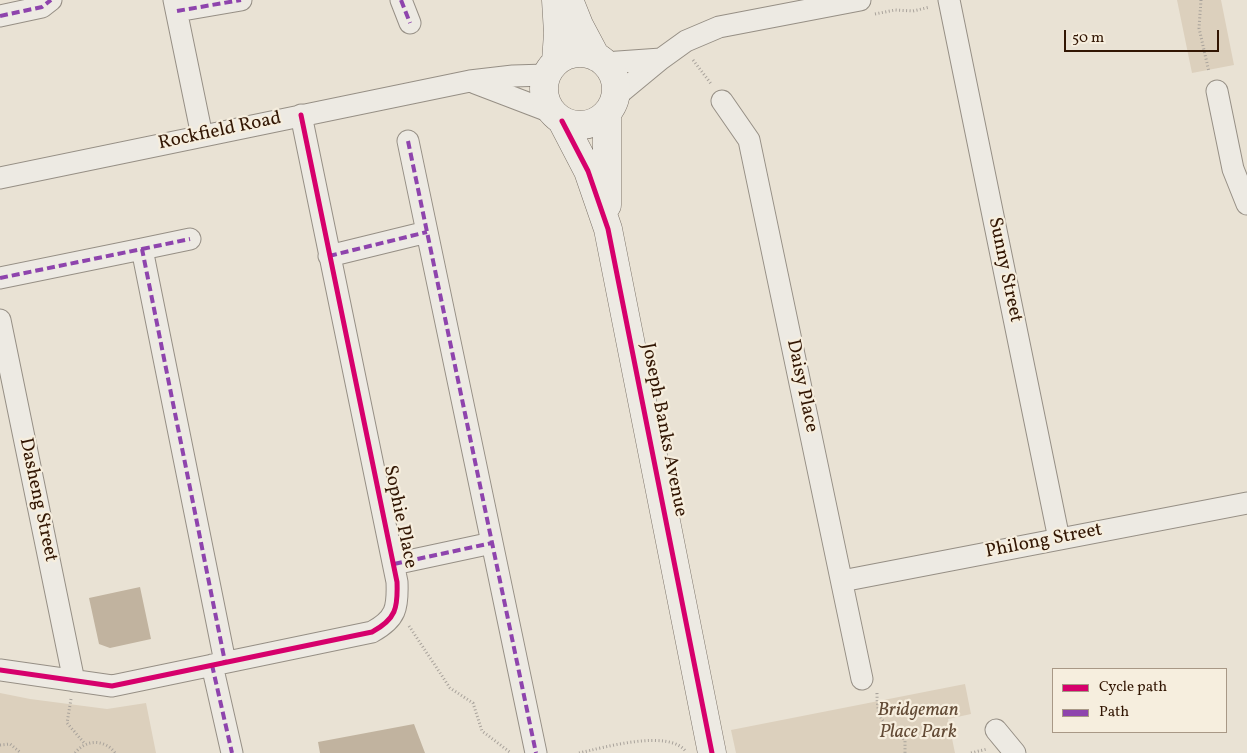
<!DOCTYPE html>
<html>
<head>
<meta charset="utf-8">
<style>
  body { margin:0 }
  #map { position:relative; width:1247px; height:753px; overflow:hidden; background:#e9e2d4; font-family:Vollkorn,serif }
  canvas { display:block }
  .legend { position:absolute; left:1052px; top:668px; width:175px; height:65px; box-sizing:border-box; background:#f6eede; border:1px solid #a89886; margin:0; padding:6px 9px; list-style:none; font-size:15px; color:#321603 }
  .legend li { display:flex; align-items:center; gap:10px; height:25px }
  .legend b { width:25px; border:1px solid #a89886 }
  .scale { position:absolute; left:1064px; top:30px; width:155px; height:22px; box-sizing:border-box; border:2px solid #321603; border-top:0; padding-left:6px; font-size:15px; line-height:18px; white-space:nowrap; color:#321603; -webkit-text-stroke:4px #f6eede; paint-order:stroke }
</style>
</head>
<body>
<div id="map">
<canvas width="1247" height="753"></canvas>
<ul class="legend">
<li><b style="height:6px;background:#d6006c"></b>Cycle path</li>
<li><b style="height:6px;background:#8e44ad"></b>Path</li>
</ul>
<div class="scale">50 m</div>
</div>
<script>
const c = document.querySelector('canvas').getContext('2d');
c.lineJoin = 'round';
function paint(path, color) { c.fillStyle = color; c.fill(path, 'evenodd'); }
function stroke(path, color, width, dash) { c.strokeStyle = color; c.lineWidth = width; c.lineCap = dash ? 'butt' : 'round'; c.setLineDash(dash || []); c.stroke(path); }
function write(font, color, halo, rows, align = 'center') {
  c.font = font + ' Vollkorn,serif'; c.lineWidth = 4.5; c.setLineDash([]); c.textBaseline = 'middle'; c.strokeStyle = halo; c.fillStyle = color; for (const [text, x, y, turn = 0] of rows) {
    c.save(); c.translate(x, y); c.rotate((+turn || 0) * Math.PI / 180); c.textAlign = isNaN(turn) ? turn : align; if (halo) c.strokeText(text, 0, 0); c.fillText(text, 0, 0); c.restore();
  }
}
const green = new Path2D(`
  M1177 0H1221L1234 65 1192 73Z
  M965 684 971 714 948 719 955 753H736L731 730Z
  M0 693 30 699 107 709 146 703 156 753H0Z`);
const water = new Path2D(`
  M140 587 151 639 110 648 99 644 89 598Z
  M414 724 425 753H320L318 742Z`);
const path = new Path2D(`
  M1201 0 1199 28 1209 72
  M875 14 895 10 913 11 930 7
  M693 60 712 85
  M409 626 450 688 473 703 482 731 511 753
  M877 693C877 723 884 722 905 740V753
  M71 699 67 723 85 744
  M0 745 10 744 21 753
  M75 753C86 739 105 739 115 753
  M579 753C602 748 670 728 686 752
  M971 753 987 749`);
const street = new Path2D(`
  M174 0 202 136
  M401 0 410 23
  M949 0 1059 539
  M177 11 241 0
  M0 16 42 7 51 0
  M604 63 661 59
  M475 83 551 112
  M1217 91 1233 169 1247 204
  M615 97 661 59 686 41 719 27 860 0
  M722 101 749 140 862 679
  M408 141 536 753
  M0 178 470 81 513 76 546 75 548 73
  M142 249 190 239
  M329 256 427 232
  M0 278 142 249 225 662
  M0 320 74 681
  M394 564 492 543
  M842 581 1247 503
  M212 665 232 753
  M0 670 112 686 372 632C396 619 398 608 397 582L301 115
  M996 730 1015 753`);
const secondary = new Path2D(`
  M569 0 579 25 596 57
  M544 89a36 36 0 1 1 72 0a36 36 0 1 1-72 0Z
  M556 62 558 33 556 0
  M607 114V205
  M562 121 588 171 608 229 712 753`);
const quiet = new Path2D(`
  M401 0 410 23
  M177 11 241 0
  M0 16 42 7 51 0
  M408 141 536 753
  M142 249 190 239
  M329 256 427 232
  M0 278 142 249 225 662
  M394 564 492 543
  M212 665 232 753`);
const cycleway = new Path2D(`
  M562 121 588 171 608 229 712 753
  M0 670 112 686 372 632C396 619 398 608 397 582L301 115`);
const streetNames = [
  ["Rockfield Road",220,132,-12],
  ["Sunny Street",1004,270,78],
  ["Daisy Place",801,386,78],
  ["Joseph Banks Avenue",663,430,79],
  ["Dasheng Street",37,500,78],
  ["Sophie Place",399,517,78],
  ["Philong Street",1044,542,-11]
];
const parkNames = [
  ["Bridgeman",918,712],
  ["Place Park",918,734]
];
paint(green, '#dcd0bd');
paint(water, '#c1b39f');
stroke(street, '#968f85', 23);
stroke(secondary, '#7c7369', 29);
stroke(path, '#a8a29b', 3, [1, 2.5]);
stroke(street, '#edeae3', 21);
stroke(secondary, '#edeae3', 28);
stroke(quiet, '#8e44ad', 4, [8, 4]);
stroke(cycleway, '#d6006c', 5);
write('19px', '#321603', '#f6eede', streetNames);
write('italic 19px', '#624a35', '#f6eede', parkNames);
</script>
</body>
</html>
